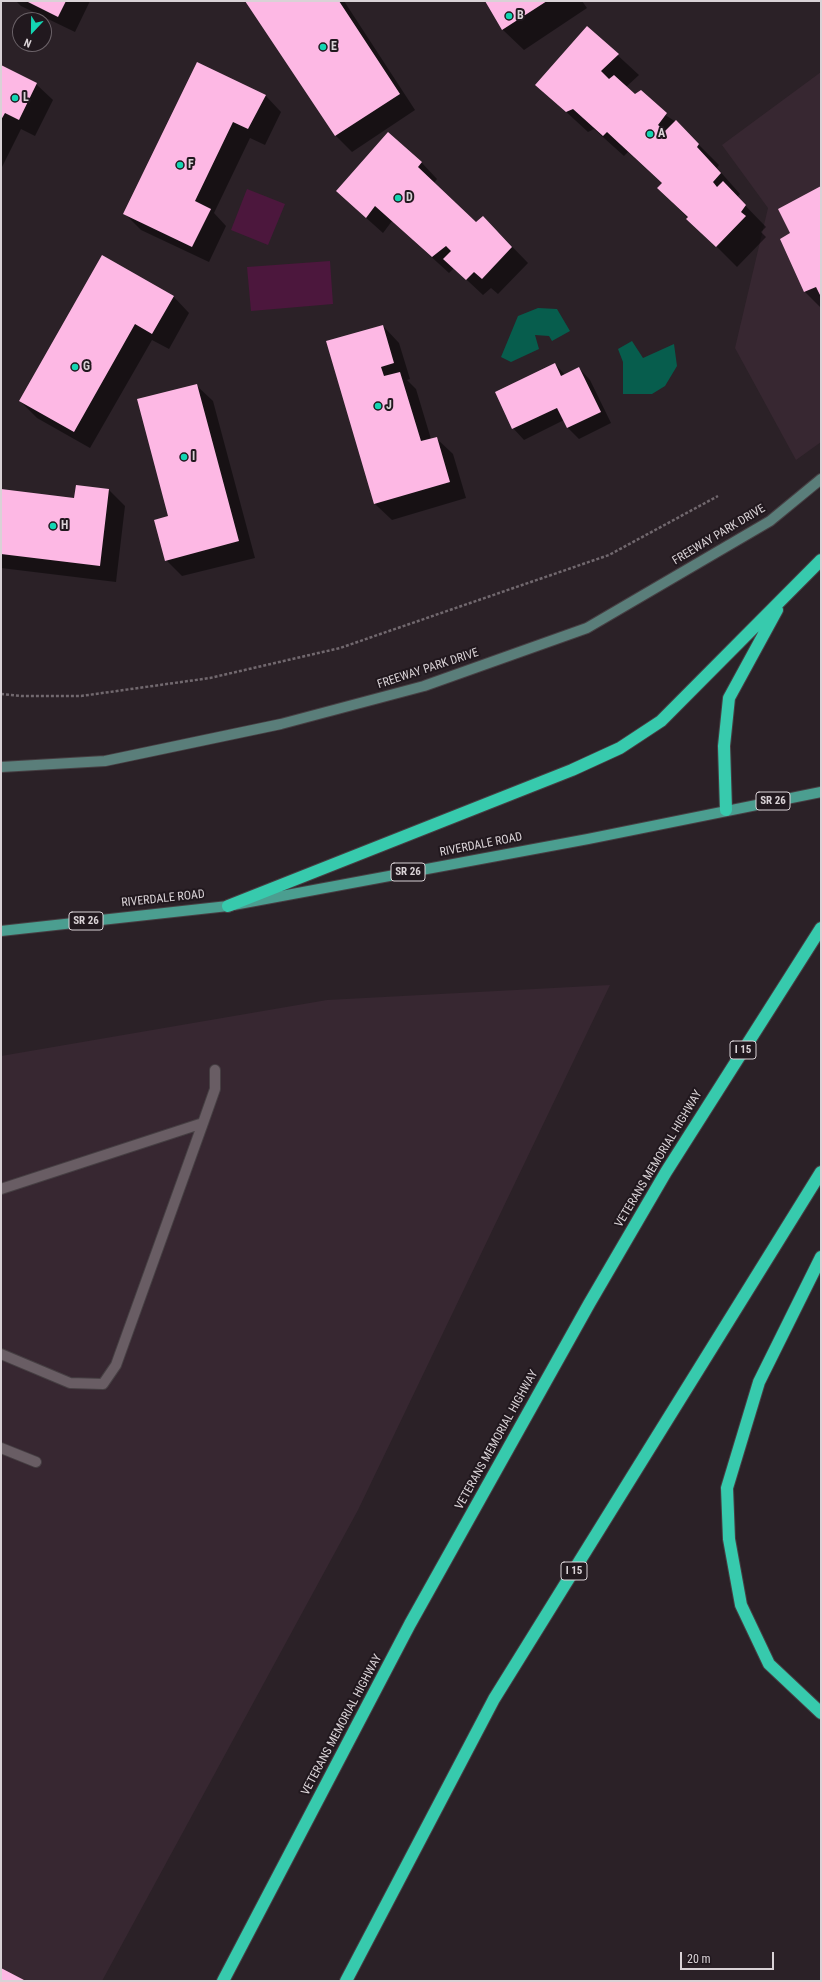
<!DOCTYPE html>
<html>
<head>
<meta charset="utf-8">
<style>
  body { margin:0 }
  #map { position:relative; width:822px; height:1982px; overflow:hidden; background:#2b2127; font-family:"Roboto Condensed",sans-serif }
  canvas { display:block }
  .frame { position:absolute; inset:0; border:2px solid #d9d2d6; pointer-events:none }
  .north { position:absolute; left:12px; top:12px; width:40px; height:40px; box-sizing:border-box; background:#21181e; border:1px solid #6b6268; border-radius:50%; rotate:202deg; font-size:11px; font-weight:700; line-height:16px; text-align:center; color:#d9d2d6 }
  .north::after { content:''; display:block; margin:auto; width:14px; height:18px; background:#14d5b3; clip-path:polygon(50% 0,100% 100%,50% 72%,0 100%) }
  .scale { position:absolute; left:680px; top:1952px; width:94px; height:18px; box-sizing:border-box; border:2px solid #d9d2d6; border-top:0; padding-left:5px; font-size:12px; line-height:14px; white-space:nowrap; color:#d9d2d6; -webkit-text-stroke:3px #21181e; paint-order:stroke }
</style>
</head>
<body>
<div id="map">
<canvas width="822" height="1982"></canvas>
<div class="frame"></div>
<div class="north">N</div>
<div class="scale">20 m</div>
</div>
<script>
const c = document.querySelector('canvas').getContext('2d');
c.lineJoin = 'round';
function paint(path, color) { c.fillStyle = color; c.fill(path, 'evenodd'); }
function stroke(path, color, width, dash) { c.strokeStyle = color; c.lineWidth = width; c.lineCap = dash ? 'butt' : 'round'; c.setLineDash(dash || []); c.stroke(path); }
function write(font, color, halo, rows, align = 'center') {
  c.font = font + ' "Roboto Condensed",sans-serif'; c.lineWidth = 4; c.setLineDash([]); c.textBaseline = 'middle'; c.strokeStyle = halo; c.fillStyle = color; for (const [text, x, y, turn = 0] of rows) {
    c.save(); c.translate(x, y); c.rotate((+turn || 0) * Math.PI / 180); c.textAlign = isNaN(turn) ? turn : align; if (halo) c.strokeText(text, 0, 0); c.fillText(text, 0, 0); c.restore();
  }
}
const built = new Path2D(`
  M821 72V442L796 460 735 348 768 208 722 145Z
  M610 985 358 1510 102 1981H1V1056L327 1000Z`);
const green = new Path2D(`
  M247 189 285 204 268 245 231 230Z
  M330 261 333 304 251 311 247 267Z`);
const water = new Path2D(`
  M538 308 557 309 570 331 552 341 549 336 535 335 539 349 511 362 501 357 518 316Z
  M632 341 643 358 674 344 677 366 665 386 652 394H623V362L618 349Z`);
const shadow = new Path2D(`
  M16 1H90L75 32 21 6Z
  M247 1H344L415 110 352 152 335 135Z
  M486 1H582L587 8 524 50 503 30Z
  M587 27 639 75 626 87 635 95 676 122 719 165 717 168 740 194 737 197 766 227 761 232 766 237 737 267 658 188 663 184 628 152 624 156 594 129 588 132 537 85Z
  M197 63 265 95 281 112 265 145 250 138 214 213 226 226 209 262 141 230 125 214Z
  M1 67 36 84 53 100 35 136 21 129 1 169Z
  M421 162 437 179 434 183 476 223 499 233 528 263 498 294 491 288 483 295 454 268 449 273 392 221 383 233 354 207Z
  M821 187V308L805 292 781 240 791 234Z
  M173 296 189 313 169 349 152 340 90 448 37 418 20 401Z
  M383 326 399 343 410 379 407 380 416 389 431 439 436 438 453 454 466 498 392 520 375 504 327 342Z
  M555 364 565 375 579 368 590 380 611 423 579 439 568 428 564 420 524 440 513 428Z
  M196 385 213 401 255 558 182 576 166 560 169 516Z
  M1 490 75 499 109 490 125 506 116 582 1 568Z`);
const building = new Path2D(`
  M26 1H66L58 17Z
  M245 1H339L400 94 335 136Z
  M485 1H547L502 30Z
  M587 26 619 54 601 71 609 79 614 75 635 94 641 90 667 113 658 125 665 131 676 120 699 144 697 147 721 173 713 182 717 187 723 181 746 205 741 212 746 216 716 247 686 219 688 217 657 188 662 183 607 132 603 136 573 109 566 112 535 85Z
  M197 62 266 95 248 129 233 122 195 201 211 209 192 247 123 214Z
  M1 65 37 83 19 120 5 113 1 120Z
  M388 132 422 162 418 167 476 222 483 216 512 247 482 279 474 272 466 280 443 259 451 251 446 246 432 257 375 206 366 218 336 191Z
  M821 186V297L816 287 804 292 780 239 790 233 778 209Z
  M102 255 174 296 152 334 135 324 74 432 19 401Z
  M383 325 394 363 381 367 384 376 400 372 421 441 437 437 450 482 374 504 326 341Z
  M555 363 561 376 579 367 601 412 567 428 557 408 512 429 495 392Z
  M197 384 239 541 165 561 154 520 168 516 137 399Z
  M76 485 109 489 100 566 1 554V489L74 498Z
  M1 1968 24 1980 23 1981H1Z`);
const path = new Path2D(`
  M1 694 22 696H81L210 678 340 648 609 555 718 496`);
const lane = new Path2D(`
  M1 1189 203 1123 215 1089V1070
  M1 1354 70 1383 103 1384 116 1365 203 1123
  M1 1448 36 1462`);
const secondary = new Path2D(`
  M1 767 105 761 281 724 424 686 587 628 770 521 821 479`);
const primary = new Path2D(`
  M1 931 228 906 588 839 821 792`);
const highway = new Path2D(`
  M726 810 724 746 729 698 777 610
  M228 906 572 770 620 748 661 721 821 560
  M821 1257 759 1382 727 1488 729 1539 741 1605 769 1664 821 1713
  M223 1981 410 1624 589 1304 666 1172 821 928
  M346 1981 494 1699 821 1172`);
const markers = [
  [509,16,4,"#14d5b3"],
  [323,47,4,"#14d5b3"],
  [15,98,4,"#14d5b3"],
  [650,134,4,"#14d5b3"],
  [180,165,4,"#14d5b3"],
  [398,198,4,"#14d5b3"],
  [75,367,4,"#14d5b3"],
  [378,406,4,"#14d5b3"],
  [184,457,4,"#14d5b3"],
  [53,526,4,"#14d5b3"]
];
const shields = [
  [773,801,34],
  [408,872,34],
  [86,921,34],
  [743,1050,26],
  [574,1571,26]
];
const shieldNames = [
  ["SR 26",773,801],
  ["SR 26",408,872],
  ["SR 26",86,921],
  ["I 15",743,1050],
  ["I 15",574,1571]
];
const poiNames = [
  ["B",517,16],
  ["E",331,47],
  ["L",23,98],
  ["A",658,134],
  ["F",188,165],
  ["D",406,198],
  ["G",83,367],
  ["J",386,406],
  ["I",192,457],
  ["H",61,526]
];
const streetNames = [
  ["FREEWAY PARK DRIVE",719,535,-31],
  ["FREEWAY PARK DRIVE",428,669,-18],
  ["RIVERDALE ROAD",481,845,-11],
  ["RIVERDALE ROAD",163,899,-6],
  ["VETERANS MEMORIAL HIGHWAY",659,1159,-59],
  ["VETERANS MEMORIAL HIGHWAY",497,1440,-61],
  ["VETERANS MEMORIAL HIGHWAY",342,1725,-62]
];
paint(built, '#372731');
paint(green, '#4c173d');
paint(water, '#075d4d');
paint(shadow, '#0007');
paint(building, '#fdb8e4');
stroke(lane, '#463f43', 12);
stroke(secondary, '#463f43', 12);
stroke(primary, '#463f43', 12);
stroke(highway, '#463f43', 14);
stroke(path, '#71686e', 2.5, [3, 2]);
stroke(lane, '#695d64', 10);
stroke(secondary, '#5a7e7a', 10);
stroke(primary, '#4b9e90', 10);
stroke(highway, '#37caad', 12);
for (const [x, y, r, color] of markers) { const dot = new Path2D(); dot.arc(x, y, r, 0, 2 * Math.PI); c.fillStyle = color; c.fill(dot); stroke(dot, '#21181e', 1.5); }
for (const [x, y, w] of shields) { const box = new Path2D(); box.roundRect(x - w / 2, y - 9, w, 18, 3); c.fillStyle = '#21181e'; c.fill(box); stroke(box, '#d9d2d6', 1); }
write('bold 11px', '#d9d2d6', null, shieldNames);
write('bold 12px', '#d9d2d6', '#21181e', poiNames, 'left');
write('12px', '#d9d2d6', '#21181e', streetNames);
</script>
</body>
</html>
